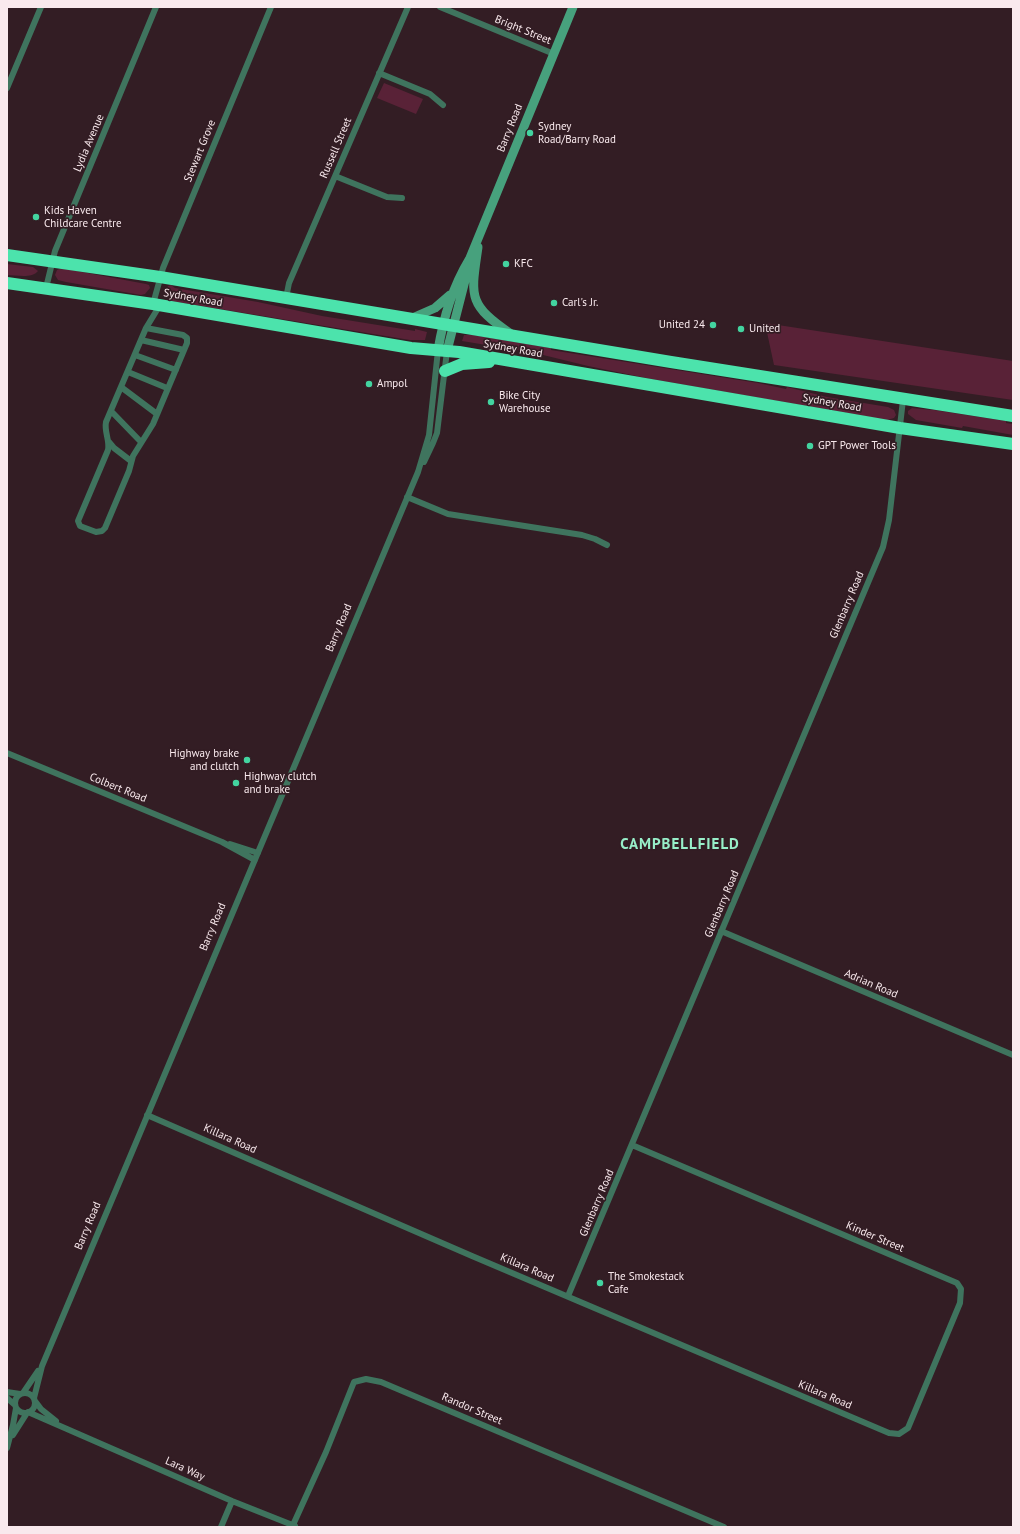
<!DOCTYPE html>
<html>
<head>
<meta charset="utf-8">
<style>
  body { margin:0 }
  #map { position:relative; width:1020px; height:1534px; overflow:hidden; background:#331d24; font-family:"PT Sans",sans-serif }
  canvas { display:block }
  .frame { position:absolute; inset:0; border:8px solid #f9e9ed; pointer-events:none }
</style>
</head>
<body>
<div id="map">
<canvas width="1020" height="1534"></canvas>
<div class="frame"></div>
</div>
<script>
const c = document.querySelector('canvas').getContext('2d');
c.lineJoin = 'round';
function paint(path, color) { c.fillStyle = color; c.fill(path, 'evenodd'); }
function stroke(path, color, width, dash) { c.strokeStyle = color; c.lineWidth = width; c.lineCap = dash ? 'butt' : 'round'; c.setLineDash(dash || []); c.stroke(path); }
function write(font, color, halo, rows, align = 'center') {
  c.font = font + ' "PT Sans",sans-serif'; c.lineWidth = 3.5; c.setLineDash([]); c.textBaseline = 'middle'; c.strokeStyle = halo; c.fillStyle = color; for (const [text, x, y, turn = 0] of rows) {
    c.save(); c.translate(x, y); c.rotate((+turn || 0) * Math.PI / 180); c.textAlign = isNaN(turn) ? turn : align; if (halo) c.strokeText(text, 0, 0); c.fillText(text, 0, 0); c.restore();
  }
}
const green = new Path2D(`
  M384 83 423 99 416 114 377 98Z
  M7 264 33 267 38 271C32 279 16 275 7 275Z
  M61 268 146 284 149 285 150 288 145 294 141 295 66 282 58 280 55 275 57 270Z
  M171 285 175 288 258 302 322 316 415 331V329L427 332 425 340H410L171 301 166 297 165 292 168 286Z
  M765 323 1013 361V400L774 365Z
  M464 335H473L551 348V350L758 383 786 389 787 387 827 397 888 407 894 410 896 415 894 418 887 420 651 379 588 366 535 353 462 341Z
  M912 408 934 410 1006 421V423L1013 424V435L963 426 962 428 916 420 908 414V411Z`);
const street = new Path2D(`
  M440 7 554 54
  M379 73 430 94 443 105
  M7 88 41 7
  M335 176 387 197 402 198
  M46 288 55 251 156 7
  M286 298 289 283 408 7
  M153 304 163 268 271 7
  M146 328 183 335 187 338V343L153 424 133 456 129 471 105 528 102 531 96 532 80 526 78 521 108 450C110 440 104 432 106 422L146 328 160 305
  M141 340 184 350
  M135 355 176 370
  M128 372 167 388
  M121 387 157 414
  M111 411 141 442
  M109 442 114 448 131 461
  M424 462 433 443 437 433 447 351
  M407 497 448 514 582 535 595 539 607 545
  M7 753 222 842 255 860
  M230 844 258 853
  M721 931 1013 1055
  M147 1115 472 1256 889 1433 899 1434 908 1428 960 1303 961 1289 957 1283 632 1145
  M568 1296 883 547 889 520 903 400
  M7 1392 20 1394
  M15 1403a10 10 0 1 1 20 0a10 10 0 1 1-20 0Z
  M23 1393 38 1371
  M7 1398 15 1405
  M34 1398 42 1366 418 472 429 435 438 350
  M35 1401 41 1409 56 1421
  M28 1412 232 1501 295 1526
  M13 1435 27 1413
  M7 1448 13 1425 16 1408
  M293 1525 326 1452 354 1382 366 1379 381 1382 724 1527
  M221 1527 232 1501`);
const secondary = new Path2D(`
  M478 247C471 296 467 304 511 334
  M410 319 435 308 450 295
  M438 350C444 316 452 288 470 258L573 7
  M447 351 469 265`);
const highway = new Path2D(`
  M7 255 160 277 671 362 1013 416
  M7 283 153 304 411 348 459 352 900 428 1013 444
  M445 371 462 364 489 362`);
const markers = [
  [530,133,4,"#43d4a0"],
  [36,217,4,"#43d4a0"],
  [506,264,4,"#43d4a0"],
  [554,303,4,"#43d4a0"],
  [713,325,4,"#43d4a0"],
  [741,329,4,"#43d4a0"],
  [369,384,4,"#43d4a0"],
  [491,402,4,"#43d4a0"],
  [810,446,4,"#43d4a0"],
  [247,760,4,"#43d4a0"],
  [236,783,4,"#43d4a0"],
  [600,1283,4,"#43d4a0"]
];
const streetNames = [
  ["Bright Street",523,30,22],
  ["Barry Road",510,128,-68],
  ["Lydia Avenue",89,143,-67],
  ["Russell Street",336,148,-67],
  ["Stewart Grove",200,151,-68],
  ["Sydney Road",193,298,10],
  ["Sydney Road",513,349,10],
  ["Sydney Road",832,403,10],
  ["Glenbarry Road",847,605,-67],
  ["Barry Road",339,628,-67],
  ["Colbert Road",118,788,22],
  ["Glenbarry Road",722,904,-67],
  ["Barry Road",213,927,-67],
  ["Adrian Road",871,984,23],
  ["Killara Road",230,1139,24],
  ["Glenbarry Road",597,1203,-67],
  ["Barry Road",88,1226,-67],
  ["Kinder Street",875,1237,23],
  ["Killara Road",527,1268,23],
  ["Killara Road",825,1395,23],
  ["Randor Street",472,1409,23],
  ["Lara Way",185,1469,24]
];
const poiNames = [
  ["Sydney",538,127],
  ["Road/Barry Road",538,140],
  ["Kids Haven",44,211],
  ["Childcare Centre",44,224],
  ["KFC",514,264],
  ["Carl's Jr.",562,303],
  ["United 24",705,325,"right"],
  ["United",749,329],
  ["Ampol",377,384],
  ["Bike City",499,396],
  ["Warehouse",499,409],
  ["GPT Power Tools",818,446],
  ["Highway brake",239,754,"right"],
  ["and clutch",239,767,"right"],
  ["Highway clutch",244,777],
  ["and brake",244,790],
  ["The Smokestack",608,1277],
  ["Cafe",608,1290]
];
const districtNames = [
  ["CAMPBELLFIELD",680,845]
];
paint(green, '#592237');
stroke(street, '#3f745e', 6);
stroke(secondary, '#47a17d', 9);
stroke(highway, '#4ce3ac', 12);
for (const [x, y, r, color] of markers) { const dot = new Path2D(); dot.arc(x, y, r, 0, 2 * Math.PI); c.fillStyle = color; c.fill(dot); stroke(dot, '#331d24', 1.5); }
write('11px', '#f9e9ed', '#331d24', streetNames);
write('11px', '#f9e9ed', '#331d24', poiNames, 'left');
c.letterSpacing = '1px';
write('bold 15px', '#98efc9', '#331d24', districtNames);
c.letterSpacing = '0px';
</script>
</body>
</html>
